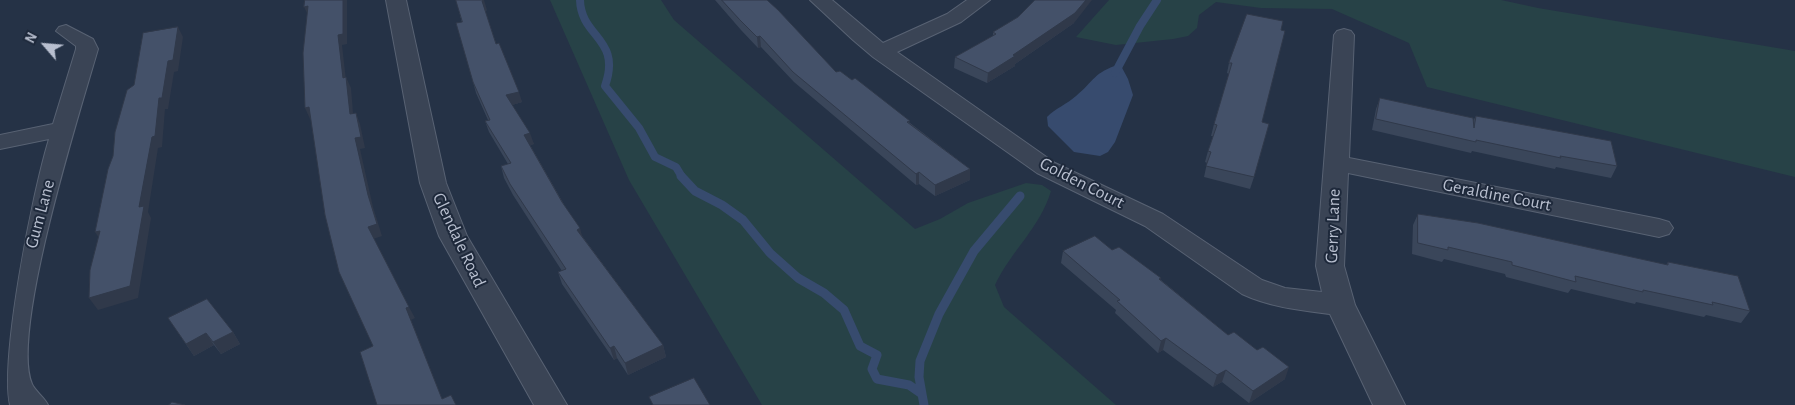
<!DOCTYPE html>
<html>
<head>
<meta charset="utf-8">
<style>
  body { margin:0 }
  #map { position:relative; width:1795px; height:405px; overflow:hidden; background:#253246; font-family:"Alegreya Sans",sans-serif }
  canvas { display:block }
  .north { position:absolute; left:20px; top:20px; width:50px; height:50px; -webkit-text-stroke:4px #1e293b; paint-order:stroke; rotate:297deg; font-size:14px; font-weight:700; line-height:20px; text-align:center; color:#b8bfcf }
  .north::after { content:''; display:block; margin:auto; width:18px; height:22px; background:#b8bfcf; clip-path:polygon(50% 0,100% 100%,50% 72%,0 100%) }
</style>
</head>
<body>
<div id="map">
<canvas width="1795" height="405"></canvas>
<div class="north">N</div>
</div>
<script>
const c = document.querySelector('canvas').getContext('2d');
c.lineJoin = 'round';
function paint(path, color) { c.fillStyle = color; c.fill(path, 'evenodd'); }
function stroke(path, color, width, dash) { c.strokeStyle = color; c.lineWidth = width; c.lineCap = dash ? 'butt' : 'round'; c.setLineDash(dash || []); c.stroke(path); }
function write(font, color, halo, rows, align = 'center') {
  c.font = font + ' "Alegreya Sans",sans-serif'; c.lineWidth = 4; c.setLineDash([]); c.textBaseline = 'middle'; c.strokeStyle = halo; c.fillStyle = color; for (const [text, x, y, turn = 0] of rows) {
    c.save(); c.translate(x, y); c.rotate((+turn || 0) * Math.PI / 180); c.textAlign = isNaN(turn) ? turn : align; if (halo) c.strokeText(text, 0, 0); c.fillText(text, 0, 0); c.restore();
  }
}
const green = new Path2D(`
  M550 0H661L674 20 915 229 940 219 968 203 1026 183 1042 185 1051 191C1040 228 1011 251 995 285L1004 307 1116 405H762L629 180Z
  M1109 0H1501L1538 8 1795 51V177L1427 87 1409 43 1332 9 1261 8 1216 2 1199 15 1197 28 1188 36 1173 39 1116 45 1076 37Z`);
const water = new Path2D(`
  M1120 64 1128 79 1133 95 1115 142 1108 152 1100 156 1074 152 1048 126 1047 117C1056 108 1067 104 1076 96 1095 80 1093 73 1120 64Z`);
const streamFar1 = new Path2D(`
  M580 0C581 38 622 38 605 86L639 128 655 157 676 167 682 177
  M1115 73 1140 26 1157 0`);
const stream = new Path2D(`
  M681 176 695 191 722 205 743 220 770 253 798 278 824 293 844 310 860 346 877 355 872 369 877 379 909 385 922 394 924 405
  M922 394 919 377 920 361 939 314 974 251 1020 196`);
const street = new Path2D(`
  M386 0H406L446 183 467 236 567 405H534L439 236 420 183Z
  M810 0H832L883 43 947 14 967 0H990L961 22 897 52 1055 163 1163 214 1262 280 1285 288 1322 292 1316 266 1334 35 1337 31 1344 29 1351 31 1354 35 1349 158 1659 219 1669 222 1673 228 1669 234 1659 237 1348 173 1344 266 1355 305 1405 405H1373L1330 314C1299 310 1270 307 1242 294L1145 226 1037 173 873 57 853 40Z
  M66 25 93 39 98 49C80 111 10 332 32 384 35 391 44 397 48 405H10C0 359 32 194 49 139L0 149V135L53 124 76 49V46L56 31 59 27Z`);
const wall = new Path2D(`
  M456 0 487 10 485 11 496 44 522 102 512 105 534 144 530 145 582 236 663 345 666 357 628 375 617 358 614 360 562 284 558 272 562 271 513 195 504 178 501 166 508 164 489 132 485 121 488 120 476 93 473 82 462 22Z
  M715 0H767L836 72 910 123 970 169V180L935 196 919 184 916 185 794 82 761 47 758 48 741 30Z
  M1247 14 1262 122 1254 177 1250 189 1204 177 1207 163 1205 162 1208 151 1213 136H1211L1214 124 1229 74 1227 73 1229 63Z
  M1074 23 1015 64V66L987 83 954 68 955 57 993 36V32Z
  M1380 98 1473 121 1476 116 1617 166 1611 178 1556 167 1555 169 1472 151 1471 153 1372 130 1376 109Z
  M1418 214 1666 265 1668 262 1750 311 1741 323 1706 315 1704 317 1636 302 1635 304 1571 289 1568 293 1506 277 1505 274 1444 259 1442 262 1412 254 1413 225Z
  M1112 250 1161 280 1228 335 1285 379 1249 403 1222 382 1213 387 1163 350 1158 353 1115 313 1116 310 1061 263 1063 251Z
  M168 318 233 332 240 344 221 354 214 345 194 356Z`);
const shadedWall = new Path2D(`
  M343 0H347V44L342 45 347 89 343 78 338 35Z
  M484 0 487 10 485 11 482 1Z
  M1086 0H1092L1074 23 1015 64V66L987 83 988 73 1013 55Z
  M308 6 309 17 304 7Z
  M178 27 183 37 178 71 174 72 168 109H165L162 147 158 148 148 212 151 218 138 298 98 310 89 298 139 207 159 98 168 61Z
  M760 36 761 47 758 48 757 37Z
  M346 77 351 88 354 125 350 114Z
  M519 92 522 102 509 106 506 95Z
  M309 107 314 118 310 119 305 108Z
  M356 113 360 124 365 148 360 149 373 207 382 236 373 239 368 227V195L355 138Z
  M530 133 534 144 527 146 524 135Z
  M970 169V180L935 196V185Z
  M919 172V184L916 185V174Z
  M580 228 583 240 577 230Z
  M100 231 103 244 95 232Z
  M409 307 415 318 411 320 445 405 406 308Z
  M233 332 240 344 221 354 213 342Z
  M206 333 214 345 194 356 186 344Z
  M1166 338 1163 350 1158 353 1161 341Z
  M663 345 666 357 628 375 625 363Z
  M614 346 617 358 614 360 610 348Z
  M1289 367 1285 379 1249 403 1253 391Z
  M1226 370 1222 382 1213 387 1217 375Z`);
const building = new Path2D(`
  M305 0H343V34L338 35 343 78 346 77 350 114 356 113 361 137 355 138 368 195 377 224 368 227 409 307 406 308 442 399 451 395 456 405H377L360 352 373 346 339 272 325 215 309 107 305 108 303 53 308 6 304 7Z
  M456 0H484L482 1 496 44 499 43 519 92 506 95 530 133 524 135 562 202 580 228 577 230 663 345 625 363 614 346 610 348 558 272 566 269 510 184 501 166 511 163 485 121 490 120 473 82 456 23 462 22Z
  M722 0H767L778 10 836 72 840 71 852 80 855 78 910 121 907 122 970 169 935 185 919 172 916 174 793 72 760 36 757 37 740 20Z
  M1035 0H1086L1075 13 1013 55 1015 56 988 73 955 57 996 34 993 32 1018 17Z
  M1247 14 1283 21 1281 30 1285 31 1262 122 1269 124 1254 177 1206 166 1211 152 1208 151 1217 125 1214 124 1232 63H1229Z
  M178 27 173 60 168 61 162 98H159L155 136 152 137 139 207 144 206 130 286 89 298 90 270 100 231 95 232 108 169 113 156 115 132 127 90 134 85 143 33Z
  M1380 98 1473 118 1474 128 1476 116 1611 141 1617 166 1560 156 1561 158 1476 140V142L1376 119Z
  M1418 214 1478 223 1668 265V262L1738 276 1750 311 1712 302 1713 305 1643 290V292L1575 276 1576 282 1512 265V262L1448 247V250L1418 243Z
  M1095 236 1112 250 1119 247 1161 278 1159 279 1228 335 1234 332 1257 350 1263 347 1289 367 1253 391 1226 370 1217 375 1166 338 1161 341 1117 301 1120 300 1063 251Z
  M207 299 233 332 213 342 206 333 186 344 168 318Z
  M694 378 710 405H653L649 397Z
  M172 402 185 405H169Z`);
const streetNames = [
  ["Golden Court",1082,183,27],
  ["Geraldine Court",1497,195,11],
  ["Gum Lane",40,214,-75],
  ["Gerry Lane",1333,226,-88],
  ["Glendale Road",459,240,65]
];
paint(green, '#274247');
paint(water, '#374b6e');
stroke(streamFar1, '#374b6e', 8);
stroke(stream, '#374b6e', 9);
stroke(street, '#586273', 2);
paint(street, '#3a4455');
paint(wall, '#3a465a');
paint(shadedWall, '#30394a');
paint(building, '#445169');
stroke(building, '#30394a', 1);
write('18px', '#b8bfcf', '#1e293b', streetNames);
</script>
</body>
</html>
